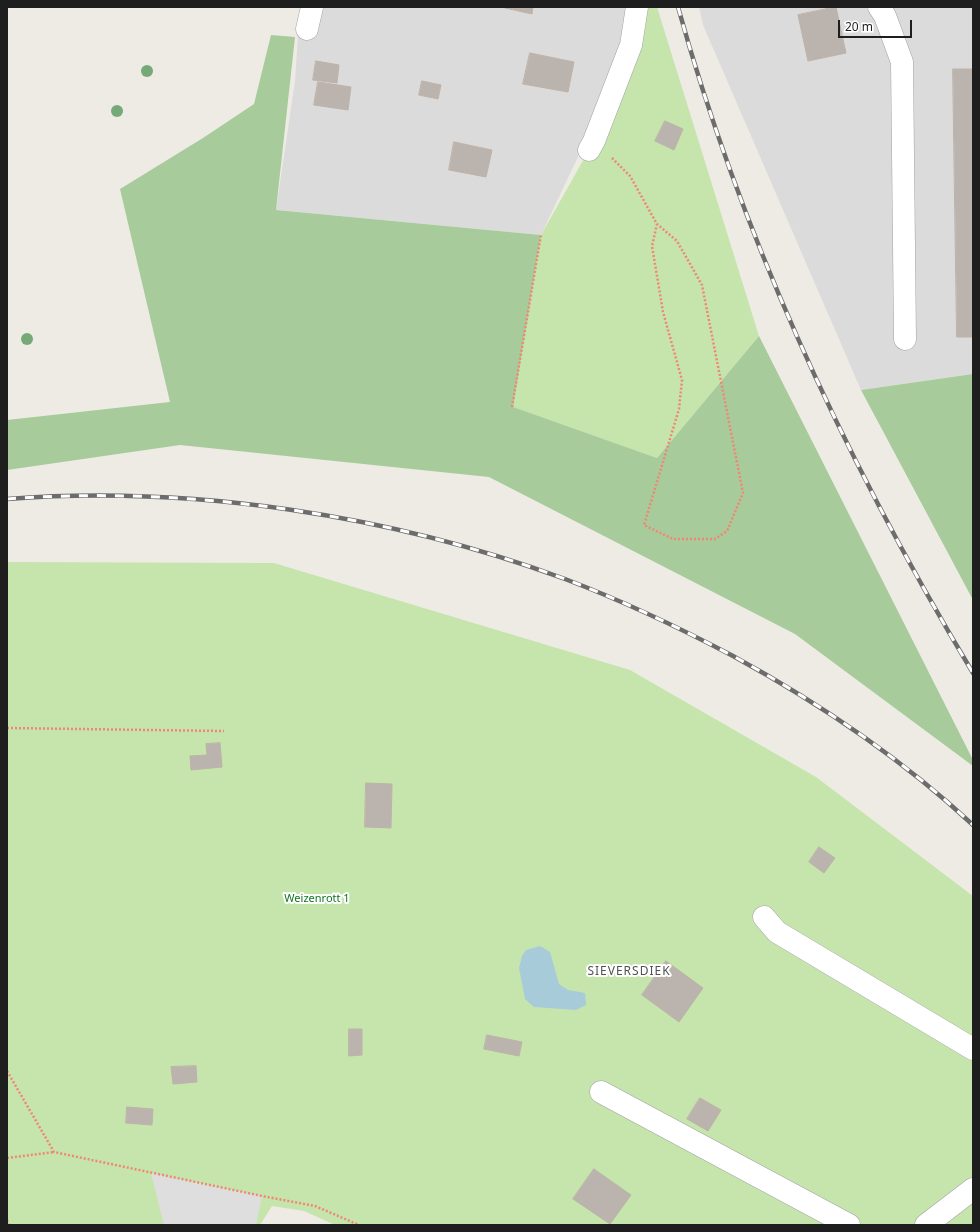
<!DOCTYPE html>
<html>
<head>
<meta charset="utf-8">
<style>
  body { margin:0 }
  #map { position:relative; width:980px; height:1232px; overflow:hidden; background:#eeebe4; font-family:"Noto Sans",sans-serif }
  canvas { display:block }
  .frame { position:absolute; inset:0; border:8px solid #1e1e1e; pointer-events:none }
  .scale { position:absolute; left:838px; top:20px; width:74px; height:18px; box-sizing:border-box; border:2px solid #1e1e1e; border-top:0; padding-left:5px; font-size:12px; line-height:14px; white-space:nowrap; color:#1e1e1e; -webkit-text-stroke:3px #fff; paint-order:stroke }
</style>
</head>
<body>
<div id="map">
<canvas width="980" height="1232"></canvas>
<div class="frame"></div>
<div class="scale">20 m</div>
</div>
<script>
const c = document.querySelector('canvas').getContext('2d');
c.lineJoin = 'round';
function paint(path, color) { c.fillStyle = color; c.fill(path, 'evenodd'); }
function stroke(path, color, width, dash) { c.strokeStyle = color; c.lineWidth = width; c.lineCap = dash ? 'butt' : 'round'; c.setLineDash(dash || []); c.stroke(path); }
function write(font, color, halo, rows, align = 'center') {
  c.font = font + ' "Noto Sans",sans-serif'; c.lineWidth = 4; c.setLineDash([]); c.textBaseline = 'middle'; c.strokeStyle = halo; c.fillStyle = color; for (const [text, x, y, turn = 0] of rows) {
    c.save(); c.translate(x, y); c.rotate((+turn || 0) * Math.PI / 180); c.textAlign = isNaN(turn) ? turn : align; if (halo) c.strokeText(text, 0, 0); c.fillText(text, 0, 0); c.restore();
  }
}
const residential = new Path2D(`
  M300 7H637L631 45 541 235 276 210 295 81Z
  M699 7H973V374L861 390 703 25Z`);
const grass = new Path2D(`
  M643 7H657L759 336 657 458 512 407 541 235 594 141Z
  M7 562 274 563 630 670 816 777 973 896V1225H335L304 1211 272 1206 260 1225H7Z`);
const forest = new Path2D(`
  M271 35 295 37 276 210 541 235 513 407 657 458 759 336 973 760V766L795 634 489 477 180 445 7 470V420L170 402 120 189 203 138 254 104Z
  M973 374V600L861 390Z`);
const parking = new Path2D(`
  M151 1173 262 1196 256 1225H164Z`);
const water = new Path2D(`
  M540 946 550 952 559 984 568 990 585 993 586 1005 576 1010 534 1007 525 999 519 968 522 956 526 950Z`);
const building = new Path2D(`
  M505 7H533L532 14 505 8Z
  M836 7 846 53 808 61 798 15Z
  M530 53 574 62 568 92 523 84Z
  M316 61 339 65 337 83 313 80Z
  M953 69H973V337H957Z
  M422 81 441 85 438 99 419 95Z
  M318 82 351 87 348 110 314 105Z
  M665 121 683 129 674 150 655 141Z
  M454 142 492 150 486 177 449 170Z
  M220 743 222 767 191 770 190 756 207 755 206 744Z
  M366 783 392 784 391 828 365 827Z
  M819 847 835 858 824 873 809 862Z
  M666 961 703 988 679 1022 642 995Z
  M349 1029H362V1055L349 1056Z
  M487 1035 522 1042 519 1056 484 1049Z
  M196 1066 197 1082 173 1084 171 1067Z
  M700 1098 721 1110 708 1131 687 1119Z
  M127 1107 153 1109 152 1125 126 1123Z
  M594 1169 631 1195 610 1224 573 1199Z`);
const path = new Path2D(`
  M612 158 630 176 657 224 677 241 702 285 743 493 727 531 715 539H673L644 525 679 409 682 380 663 312 652 246 657 224
  M512 407 541 235
  M7 728 224 731
  M7 1071 54 1152 262 1196 315 1206 359 1225
  M7 1158 54 1152
  M7 1220 9 1225`);
const minor = new Path2D(`
  M879 7 885 16 902 62 905 339
  M307 29 312 7
  M589 150 594 141 631 45 637 7
  M764 917 777 932 973 1049
  M601 1092 849 1225
  M926 1225 973 1189`);
const rail = new Path2D(`
  M678 7C743 241 848 465 973 673
  M7 499C193 485 391 515 565 579 623 601 678 627 733 656 819 703 901 758 973 825`);
const trees = [
  [147,71],
  [117,111],
  [27,339]
];
const parkNames = [
  ["Weizenrott 1",317,899]
];
const neighbourhoodNames = [
  ["SIEVERSDIEK",629,972]
];
paint(residential, '#dcdbdb');
paint(grass, '#c5e5ad');
paint(forest, '#a7cb9b');
paint(parking, '#dedede');
paint(water, '#a7cbd9');
paint(building, '#bbb4ae');
stroke(building, '#bfb3a8', 1);
stroke(minor, '#a2a2a2', 23);
stroke(path, '#f18772', 2.5, [2, 2]);
stroke(minor, '#fff', 22);
stroke(rail, '#6c6c6c', 4.5);
stroke(rail, '#fff', 3, [9]);
c.fillStyle = '#75aa78';
for (const [x, y] of trees) { c.beginPath(); c.arc(x, y, 6, 0, 2 * Math.PI); c.fill(); }
write('11px', '#127520', '#fff', parkNames);
c.letterSpacing = '1px';
write('12px', '#515151', '#fff', neighbourhoodNames);
c.letterSpacing = '0px';
</script>
</body>
</html>
